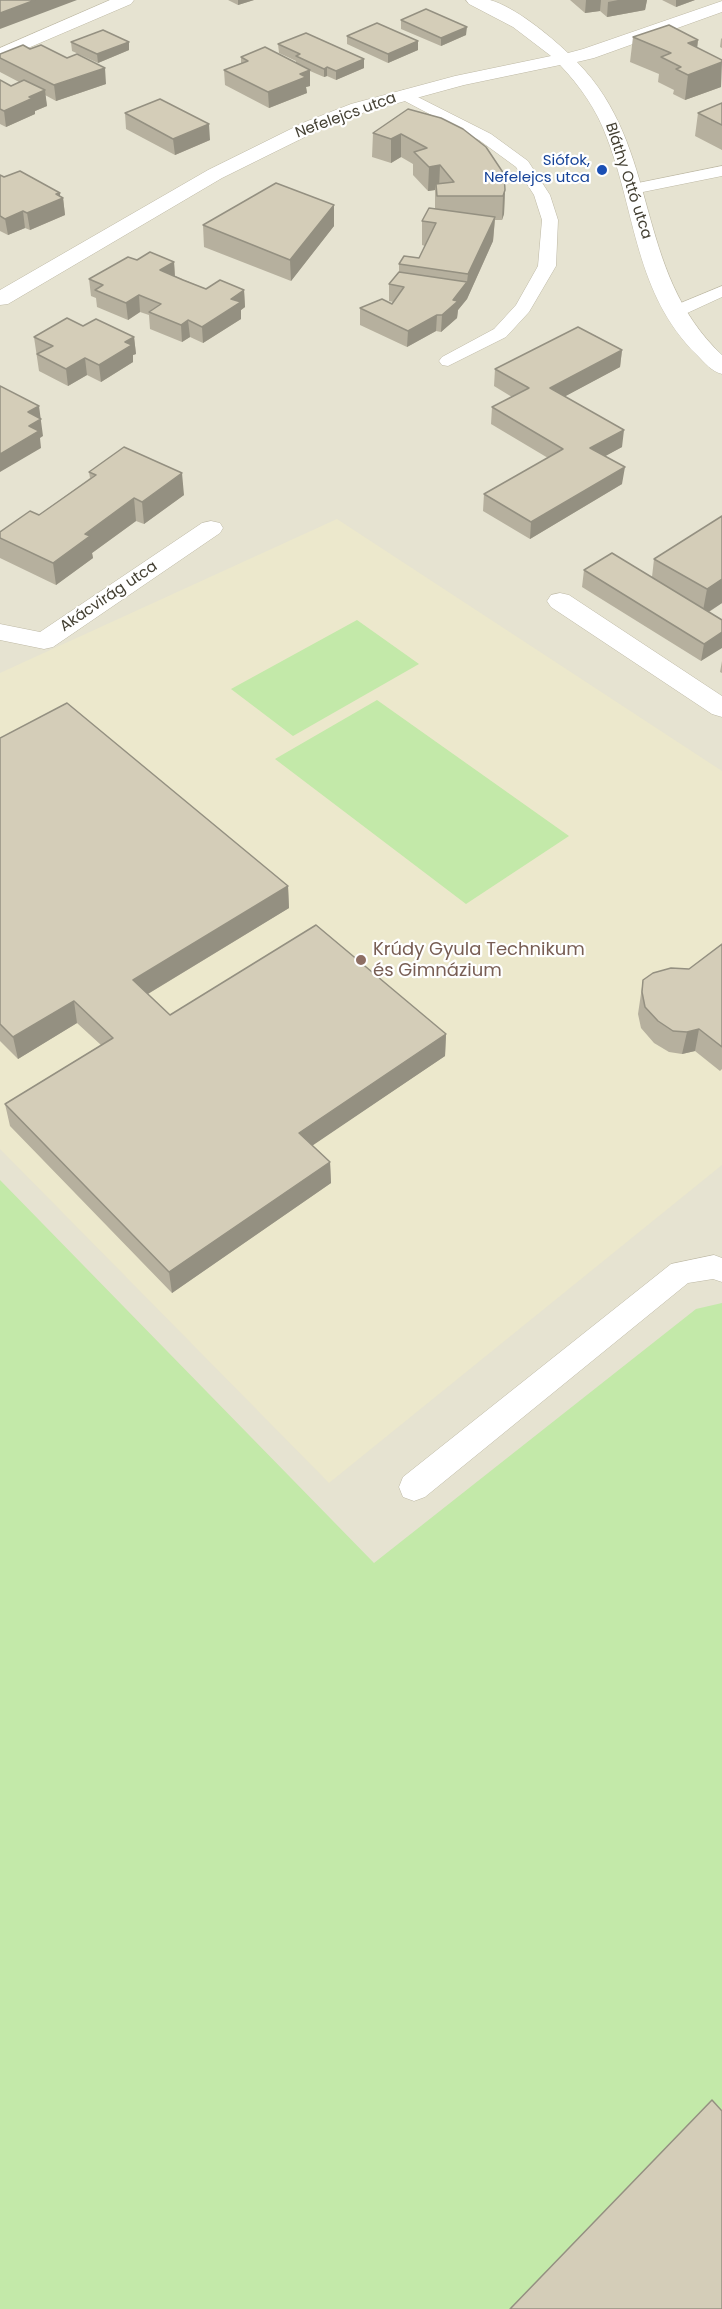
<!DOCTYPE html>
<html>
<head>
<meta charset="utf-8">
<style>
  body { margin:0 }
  canvas { display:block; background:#f2f0e3 }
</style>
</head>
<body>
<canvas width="722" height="2309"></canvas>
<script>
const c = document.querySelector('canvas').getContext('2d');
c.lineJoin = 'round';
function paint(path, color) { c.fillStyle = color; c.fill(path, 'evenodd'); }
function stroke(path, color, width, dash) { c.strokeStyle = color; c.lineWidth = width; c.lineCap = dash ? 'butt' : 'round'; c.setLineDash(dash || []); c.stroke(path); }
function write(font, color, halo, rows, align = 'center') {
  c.font = font + ' Poppins,sans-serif'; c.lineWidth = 4.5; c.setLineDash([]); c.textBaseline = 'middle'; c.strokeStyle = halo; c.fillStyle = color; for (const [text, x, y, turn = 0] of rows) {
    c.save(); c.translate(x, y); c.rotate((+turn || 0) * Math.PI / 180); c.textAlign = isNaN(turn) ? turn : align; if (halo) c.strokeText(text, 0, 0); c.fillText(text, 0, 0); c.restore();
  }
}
const residential = new Path2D(`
  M0 0H722V2309H0Z`);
const education = new Path2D(`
  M337 519 722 771V1165L329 1483 0 1149V673Z`);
const green = new Path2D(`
  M357 620 419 664 293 736 231 689Z
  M377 700 569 836 466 904 275 759Z
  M0 1180 374 1563 696 1309 722 1303V2309H0Z`);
const service = new Path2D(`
  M404 90 491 134 528 161 550 195 558 220 556 266 529 312 506 337 448 366 442 365 439 361 442 357 494 329 516 305 538 266 542 220 534 195 516 167 479 140 399 98 396 95 399 92Z
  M722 166V176L633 194 625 189 633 184Z
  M722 286V297L683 315H671L668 311 671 307Z
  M714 1255 722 1258V1282L713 1279 688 1283 425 1497 414 1501 403 1497 399 1487 403 1477 671 1264Z`);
const minor = new Path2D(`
  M110 0H134L131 4 0 60V48Z
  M466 0C473 0 483 0 490 0 515 7 549 35 568 53L583 49 722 1V12L594 58 577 62C662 148 632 270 722 355V374C711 371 705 363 697 355 635 294 636 213 607 138 597 110 580 86 560 65L464 85 365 112 319 130 222 178 8 304 0 305V290L208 170 305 122 351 104 455 76 551 56 513 27 469 4Z
  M211 521 220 523 223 528 220 533 53 647 44 649 0 640V624L40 632 202 523Z
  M560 593 569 595 722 696V717L712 714 551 607 547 601 551 595Z`);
const wall = new Path2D(`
  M228 0H254L238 5Z
  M570 0H647L645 10 607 17 600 11 585 13Z
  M662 0H695L676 7Z
  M401 20 466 35 441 46 401 29Z
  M347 36 418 41V50L388 63 347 44Z
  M633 37 698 40 697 48 721 87 685 100 673 94 674 90 658 82 659 74 630 62Z
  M722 38V48L720 47 721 39Z
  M71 42H129V50L98 63 72 51Z
  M278 44 364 68 336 80 327 76 324 77 310 71V86L306 87 307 93 269 108 225 85 224 70 241 63V57L296 63V61L279 53Z
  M0 54 106 84 56 101 45 95 47 106 35 111V114L6 127 0 124V80L11 86 19 82 0 72Z
  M722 103V150L695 136 698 113Z
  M408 109 505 190 504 214 502 220H495L493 241 467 299 458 310 457 318 441 332 436 331 407 347 360 325V308L392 304 393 302 389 301V284L399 272V264L419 258 425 246 422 245V221L435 209V190L428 191 413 175V164L401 157 391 163 372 157 373 133Z
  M125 113 210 140 175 155 126 129Z
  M0 175 4 177 60 193V197L63 198 65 215 30 230 25 228 8 235 0 231Z
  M203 225 334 226 291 281 204 247Z
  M137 260 174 262 175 276 206 289 244 290 245 307 241 310V319L203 343 190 337 182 342 150 329 149 315 140 312 128 320 97 307 96 298 91 296 89 279Z
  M83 326 134 337 136 354 133 355V362L101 382 87 375 68 386 39 371 34 337Z
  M622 350 620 367 565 396 622 447 605 456 622 484 530 539 483 511 484 494 548 458 491 424 492 407 512 397 494 386 495 369Z
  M89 472 184 495 144 524 136 521 92 553 93 558 56 585 0 558V532L39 515 90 478Z
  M722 516V603L709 612 722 620 701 661 582 587 584 570 652 577 654 559Z
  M722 661V673L720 672Z
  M0 738 288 886 289 908 148 994 170 1015 446 1034 445 1056 312 1145 330 1162 331 1183 172 1293 10 1126 5 1104 101 1045 77 1023 18 1059 0 1041Z
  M722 944V1069L720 1071 695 1051 682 1054 669 1052 654 1043 641 1028 638 1014 643 980 689 969Z`);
const shadedWall = new Path2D(`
  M35 0H77L0 29V13Z
  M238 0H254L238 5Z
  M586 0H601L600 11 585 13Z
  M618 0H647L645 10 607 17 608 2Z
  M676 0H695L676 7Z
  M467 27 466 35 441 46V38Z
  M698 40 695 65 688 43Z
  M418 41V50L388 63V54Z
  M129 42V50L98 63 97 54Z
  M364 59V68L336 80V71Z
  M722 62 721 87 685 100 688 75Z
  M327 67V76L324 77V69Z
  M105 68 106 84 56 101 54 85Z
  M310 70V86L306 87 307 93 269 108 268 92 300 74Z
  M45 90 47 106 35 111V114L6 127 4 111 29 97Z
  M209 124 210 140 175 155 173 139Z
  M401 134V157L391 163V139Z
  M440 165 439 189 436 184 435 190 428 191 429 167Z
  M505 190 504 214 502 220 503 196Z
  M60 193V199L63 198 65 215 30 230 27 213Z
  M334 205V226L291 281 290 260Z
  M23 211 25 228 8 235 5 219Z
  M495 217 493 241 467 299 458 310 457 318 441 332 442 315 467 282 468 274Z
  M174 262 175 279 160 270Z
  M244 290 245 307 241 310V319L203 343 202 327 231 299Z
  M139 295 140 312 128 320 126 303Z
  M437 315 436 331 407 347 408 331Z
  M188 320 190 337 182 342 181 325Z
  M134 337 136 354 133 355V362L101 382 99 365 125 342Z
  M622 350 620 367 549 405 550 388Z
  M85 358 87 375 68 386 66 369Z
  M39 406 43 436 40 438 41 448 0 472V454L28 412Z
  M624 430 622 447 589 465 590 448Z
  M625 467 622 484 530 539 531 522Z
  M182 473 184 495 144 524 142 502Z
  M134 498 136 521 92 553 93 558 56 585 53 563 85 534Z
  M722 579V603L702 616 707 589Z
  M722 632V648L701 661 704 644Z
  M288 886 289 908 136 1001 133 980Z
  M74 1001 77 1023 18 1059 13 1037Z
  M699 1029 695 1051 682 1054 687 1032Z
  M446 1034 445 1056 300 1154 299 1133Z
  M330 1162 331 1183 172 1293 169 1272Z`);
const building = new Path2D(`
  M0 0H35L0 13Z
  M426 9 467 27 441 38 401 20Z
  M377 23 418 41 388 54 347 36Z
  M669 25 698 40 688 43 722 60V62L688 75 676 69 681 67 661 57 671 53 633 37Z
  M103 30 129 42 97 54 71 42Z
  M306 33 364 59 336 71 327 67 324 69 296 56 300 54 278 44Z
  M23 45 30 49 41 45 67 58 77 54 105 68 54 85 0 58V54Z
  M265 47 310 70 300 74 306 77 268 92 224 70 248 61 241 57Z
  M0 80 11 86 24 80 45 90 29 97 33 98 4 111 0 109Z
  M160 99 209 124 173 139 125 113Z
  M722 103V125L698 113Z
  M408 109 441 118 463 129 486 147 504 174 505 190 503 196H437L436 184 454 182 440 165 429 167 414 152 427 148 401 134 391 139 373 133Z
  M20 171 60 193 56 194 63 198 27 213 23 211 5 219 0 216V175L4 177Z
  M276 183 334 205 290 260 203 225Z
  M429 208 495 217 468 274 399 264 404 256 419 258 436 223 422 221Z
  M150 252 174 262 160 270 183 280 206 289 220 280 244 290 231 299 241 302 202 327 188 320 181 325 149 312 161 304 139 295 126 303 95 290 103 285 89 279 128 257 137 260Z
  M399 272 467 282 453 300 458 301 442 315H437L408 331 360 308 382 299 392 304 404 287 389 284Z
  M67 318 83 326 96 319 134 337 125 342 132 345 99 365 85 358 66 369 37 354 53 346 34 337Z
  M578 327 622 350 550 388 624 430 590 448 625 467 531 522 484 494 563 449 492 407 529 388 495 369Z
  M0 386 39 406 28 412 41 419 29 426 39 431 0 454Z
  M124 447 182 473 142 502 134 498 85 534 90 536 53 563 0 538V532L30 511 39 515 96 475 89 472Z
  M722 516V579L707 589 654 559Z
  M612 553 722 620V632L704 644 584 570Z
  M67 703 288 886 133 980 170 1015 316 925 446 1034 299 1133 330 1162 169 1272 5 1104 113 1038 74 1001 13 1037 0 1024V738Z
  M722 944V1047L699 1029 687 1032 673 1031 658 1021 645 1007 642 992 643 980 653 973 671 968 689 969Z
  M712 2100 722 2111V2309H510Z`);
const markers = [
  [602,170,6,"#1a4fb4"],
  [361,960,6,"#8d6e63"]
];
const farStreetnames = [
  ["Nefelejcs utca",346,116,-20],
  ["Bláthy Ottó utca",628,181,72],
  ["Akácvirág utca",109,597,-34]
];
const farTransitnames = [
  ["Siófok,",590,161],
  ["Nefelejcs utca",590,178]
];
const educationNames = [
  ["Krúdy Gyula Technikum",373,950],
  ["és Gimnázium",373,971]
];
paint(residential, '#e6e3d1');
paint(education, '#ece8cc');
paint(green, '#c3e9a9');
stroke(service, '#beb9a5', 1);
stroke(minor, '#beb9a5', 1);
paint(service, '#fff');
paint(minor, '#fff');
paint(wall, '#b6b09e');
paint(shadedWall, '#949081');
paint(building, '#d4cdb8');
stroke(building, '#949081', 1.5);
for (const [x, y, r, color] of markers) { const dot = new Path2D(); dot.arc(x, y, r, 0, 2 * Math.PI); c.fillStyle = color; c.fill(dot); stroke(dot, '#fff', 2); }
write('15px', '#444033', '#fff', farStreetnames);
write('15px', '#164399', '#fff', farTransitnames, 'right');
write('18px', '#785e54', '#fff', educationNames, 'left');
</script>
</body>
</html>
